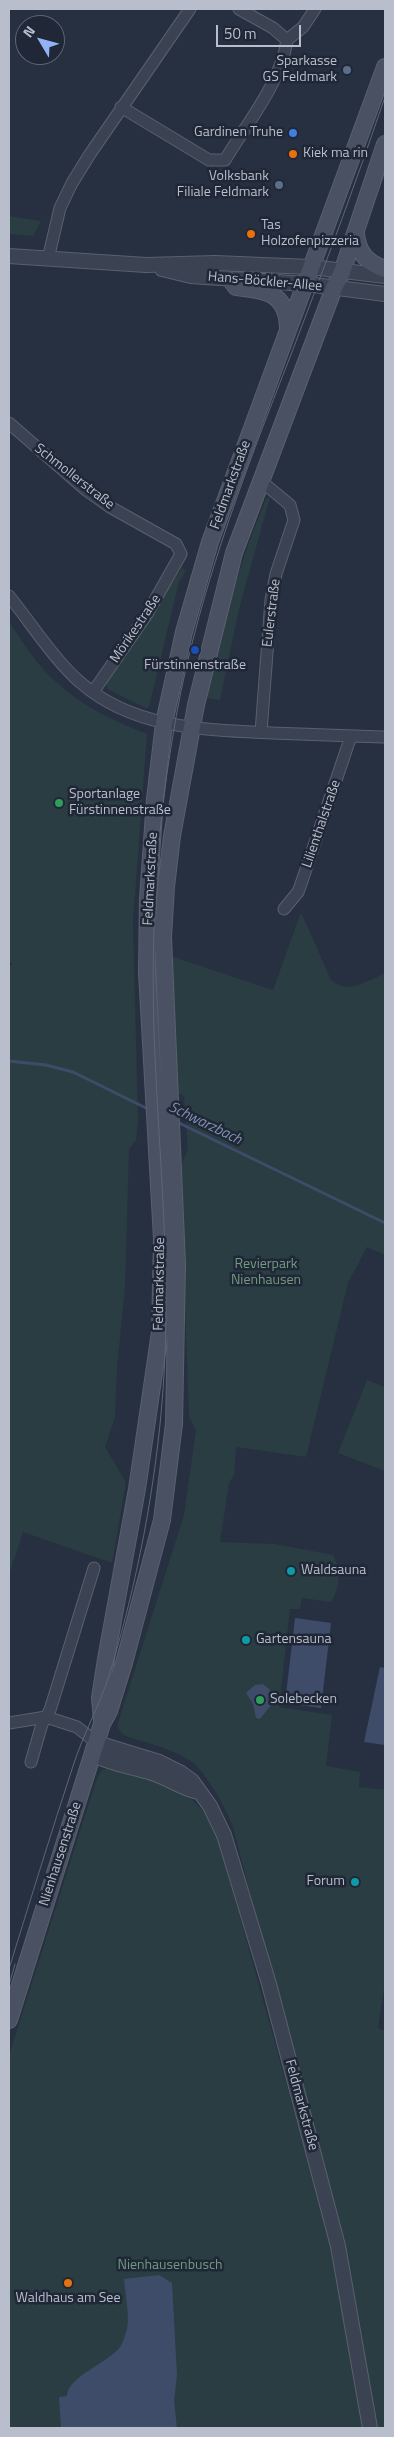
<!DOCTYPE html>
<html>
<head>
<meta charset="utf-8">
<style>
  body { margin:0 }
  #map { position:relative; width:394px; height:2437px; overflow:hidden; background:#273041; font-family:"Titillium Web",sans-serif }
  canvas { display:block }
  .frame { position:absolute; inset:0; border:10px solid #b8becb; pointer-events:none }
  .north { position:absolute; left:15px; top:15px; width:50px; height:50px; box-sizing:border-box; background:#202736; border:1px solid #5d6372; border-radius:50%; rotate:307deg; font-size:14px; font-weight:700; line-height:20px; text-align:center; color:#b8becb }
  .north::after { content:''; display:block; margin:auto; width:18px; height:22px; background:#93b1f5; clip-path:polygon(50% 0,100% 100%,50% 72%,0 100%) }
  .scale { position:absolute; left:216px; top:25px; width:85px; height:22px; box-sizing:border-box; border:2px solid #b8becb; border-top:0; padding-left:6px; font-size:15px; line-height:18px; white-space:nowrap; color:#b8becb; -webkit-text-stroke:4px #202736; paint-order:stroke }
</style>
</head>
<body>
<div id="map">
<canvas width="394" height="2437"></canvas>
<div class="frame"></div>
<div class="north">N</div>
<div class="scale">50 m</div>
</div>
<script>
const c = document.querySelector('canvas').getContext('2d');
c.lineJoin = 'round';
function paint(path, color) { c.fillStyle = color; c.fill(path, 'evenodd'); }
function stroke(path, color, width, dash) { c.strokeStyle = color; c.lineWidth = width; c.lineCap = dash ? 'butt' : 'round'; c.setLineDash(dash || []); c.stroke(path); }
function write(font, color, halo, rows, align = 'center') {
  c.font = font + ' "Titillium Web",sans-serif'; c.lineWidth = 5; c.setLineDash([]); c.textBaseline = 'middle'; c.strokeStyle = halo; c.fillStyle = color; for (const [text, x, y, turn = 0] of rows) {
    c.save(); c.translate(x, y); c.rotate((+turn || 0) * Math.PI / 180); c.textAlign = isNaN(turn) ? turn : align; if (halo) c.strokeText(text, 0, 0); c.fillText(text, 0, 0); c.restore();
  }
}
const green = new Path2D(`
  M9 216 41 221 33 236 9 234Z
  M270 497 239 609 220 700 207 698C220 630 239 563 266 499Z
  M182 568 186 571 179 582 149 707 146 708 107 689V683Z
  M9 622C23 642 36 664 54 680 80 705 113 721 147 734L133 922 138 1121 136 1140 129 1149 125 1288 117 1368 115 1417 105 1447 126 1482 112 1563 23 1532 9 1575V966L13 964 9 962Z
  M301 912 331 980C348 995 367 981 385 973V1255L367 1247 348 1283 306 1457 236 1447 234 1475 229 1483 220 1542 275 1544 333 1555C341 1568 340 1590 331 1602L302 1598 300 1609H290L279 1707 332 1715 326 1766 360 1772 359 1787 385 1790V1982L378 2028 385 2031V2428H374L342 2240 232 1824C226 1809 205 1771 192 1762 172 1748 145 1743 123 1735L117 1726 184 1515 196 1430 189 1417 180 1167 188 1150 184 1096 176 1092 171 956 273 990Z
  M367 1380 385 1387V1471L338 1453Z
  M115 1767C158 1781 194 1787 216 1831L330 2241 368 2428H9V2055L97 1778 102 1770Z`);
const water = new Path2D(`
  M295 1618 331 1623 321 1708 285 1703Z
  M380 1667 385 1668V1745L364 1742Z
  M263 1684 270 1690 268 1702 271 1705 260 1719 256 1718 253 1704 246 1693 255 1685Z
  M159 2275 172 2283 177 2375 174 2401 177 2428H61L59 2397 67 2396C67 2377 108 2363 120 2347 123 2343 125 2335 127 2329 130 2318 125 2292 124 2279Z`);
const stream = new Path2D(`
  M9 1061 46 1065 73 1072 148 1109
  M177 1122 385 1223`);
const minor = new Path2D(`
  M287 40 303 27 315 9
  M121 107 209 160H225C247 123 281 83 287 40L273 28 239 9
  M48 259 60 208 72 183 90 154 190 9
  M9 423 86 490 110 507 176 544 181 554 147 614 93 692
  M9 596C31 623 55 661 81 683 134 729 206 730 272 733 309 734 347 736 385 737
  M261 732 271 600 276 574 294 520 290 505 261 481
  M284 909 298 892 301 884 351 736
  M9 1723 46 1717 77 1727 97 1743
  M31 1762 42 1724 50 1710 94 1568`);
const tertiary = new Path2D(`
  M9 256 146 265 215 263 311 267 385 276
  M162 269 191 276 306 284 385 294
  M97 1743 159 1762 181 1773 192 1781 210 1806 224 1835 269 1984 338 2246 370 2428
  M93 1755C112 1764 132 1767 152 1773 169 1778 182 1789 199 1792`);
const secondary = new Path2D(`
  M356 234C358 253 367 263 385 269
  M231 280 236 287C266 290 287 293 288 328
  M102 1721 100 1698 106 1659 137 1489 160 1332 162 1239 147 972 148 899 155 799 164 723 184 632 210 542 385 67
  M9 2020 102 1724 109 1711 124 1663 162 1520 174 1424 177 1264 163 937 166 887 172 836 196 705 234 553 334 288 342 272 385 144`);
const tram = new Path2D(`
  M9 1969C30 1901 51 1833 73 1766 83 1735 99 1706 109 1676 137 1584 156 1486 163 1390 172 1268 158 1152 154 1031 151 934 156 837 172 741 193 606 242 479 292 352 324 268 356 183 385 97
  M9 1985 15 1964`);
const markers = [
  [347,70,5,"#5c6f8a"],
  [293,133,5,"#3f7fe0"],
  [293,154,5,"#e8710a"],
  [279,185,5,"#5c6f8a"],
  [251,234,5,"#e8710a"],
  [195,650,5,"#1a4fb4"],
  [59,803,5,"#2e9e5b"],
  [291,1571,5,"#0f9aa8"],
  [246,1640,5,"#0f9aa8"],
  [260,1700,5,"#2e9e5b"],
  [355,1882,5,"#0f9aa8"],
  [68,2283,5,"#e8710a"]
];
const poiNames = [
  ["Sparkasse",337,62,"right"],
  ["GS Feldmark",337,78,"right"],
  ["Gardinen Truhe",283,133,"right"],
  ["Kiek ma rin",303,154],
  ["Volksbank",269,177,"right"],
  ["Filiale Feldmark",269,193,"right"],
  ["Tas",261,226],
  ["Holzofenpizzeria",261,242],
  ["Fürstinnenstraße",195,666,"center"],
  ["Sportanlage",69,795],
  ["Fürstinnenstraße",69,811],
  ["Waldsauna",301,1571],
  ["Gartensauna",256,1640],
  ["Solebecken",270,1700],
  ["Forum",345,1882,"right"],
  ["Waldhaus am See",68,2299,"center"]
];
const streetNames = [
  ["Hans-Böckler-Allee",265,282,5],
  ["Schmollerstraße",74,477,38],
  ["Feldmarkstraße",231,485,-70],
  ["Eulerstraße",272,613,-83],
  ["Mörikestraße",136,629,-56],
  ["Lilienthalstraße",322,824,-71],
  ["Feldmarkstraße",151,879,-87],
  ["Feldmarkstraße",160,1284,-89],
  ["Nienhausenstraße",61,1854,-72],
  ["Feldmarkstraße",301,2105,75]
];
const parkNames = [
  ["Revierpark",266,1265],
  ["Nienhausen",266,1281],
  ["Nienhausenbusch",170,2266]
];
const waterNames = [
  ["Schwarzbach",205,1124,26]
];
paint(green, '#293d42');
paint(water, '#3e4c69');
stroke(stream, '#3e4c69', 3);
stroke(minor, '#59606e', 13);
stroke(tertiary, '#59606e', 16);
stroke(secondary, '#59606e', 18);
stroke(minor, '#3b4251', 11);
stroke(tertiary, '#3b4251', 14);
stroke(secondary, '#495163', 16);
stroke(tram, '#5d6677', 1);
for (const [x, y, r, color] of markers) { const dot = new Path2D(); dot.arc(x, y, r, 0, 2 * Math.PI); c.fillStyle = color; c.fill(dot); stroke(dot, '#202736', 2); }
write('14px', '#b8becb', '#202736', poiNames, 'left');
write('14px', '#b8becb', '#202736', streetNames);
write('14px', '#709b7d', '#202736', parkNames);
write('italic 15px', '#8191b1', '#202736', waterNames);
</script>
</body>
</html>
